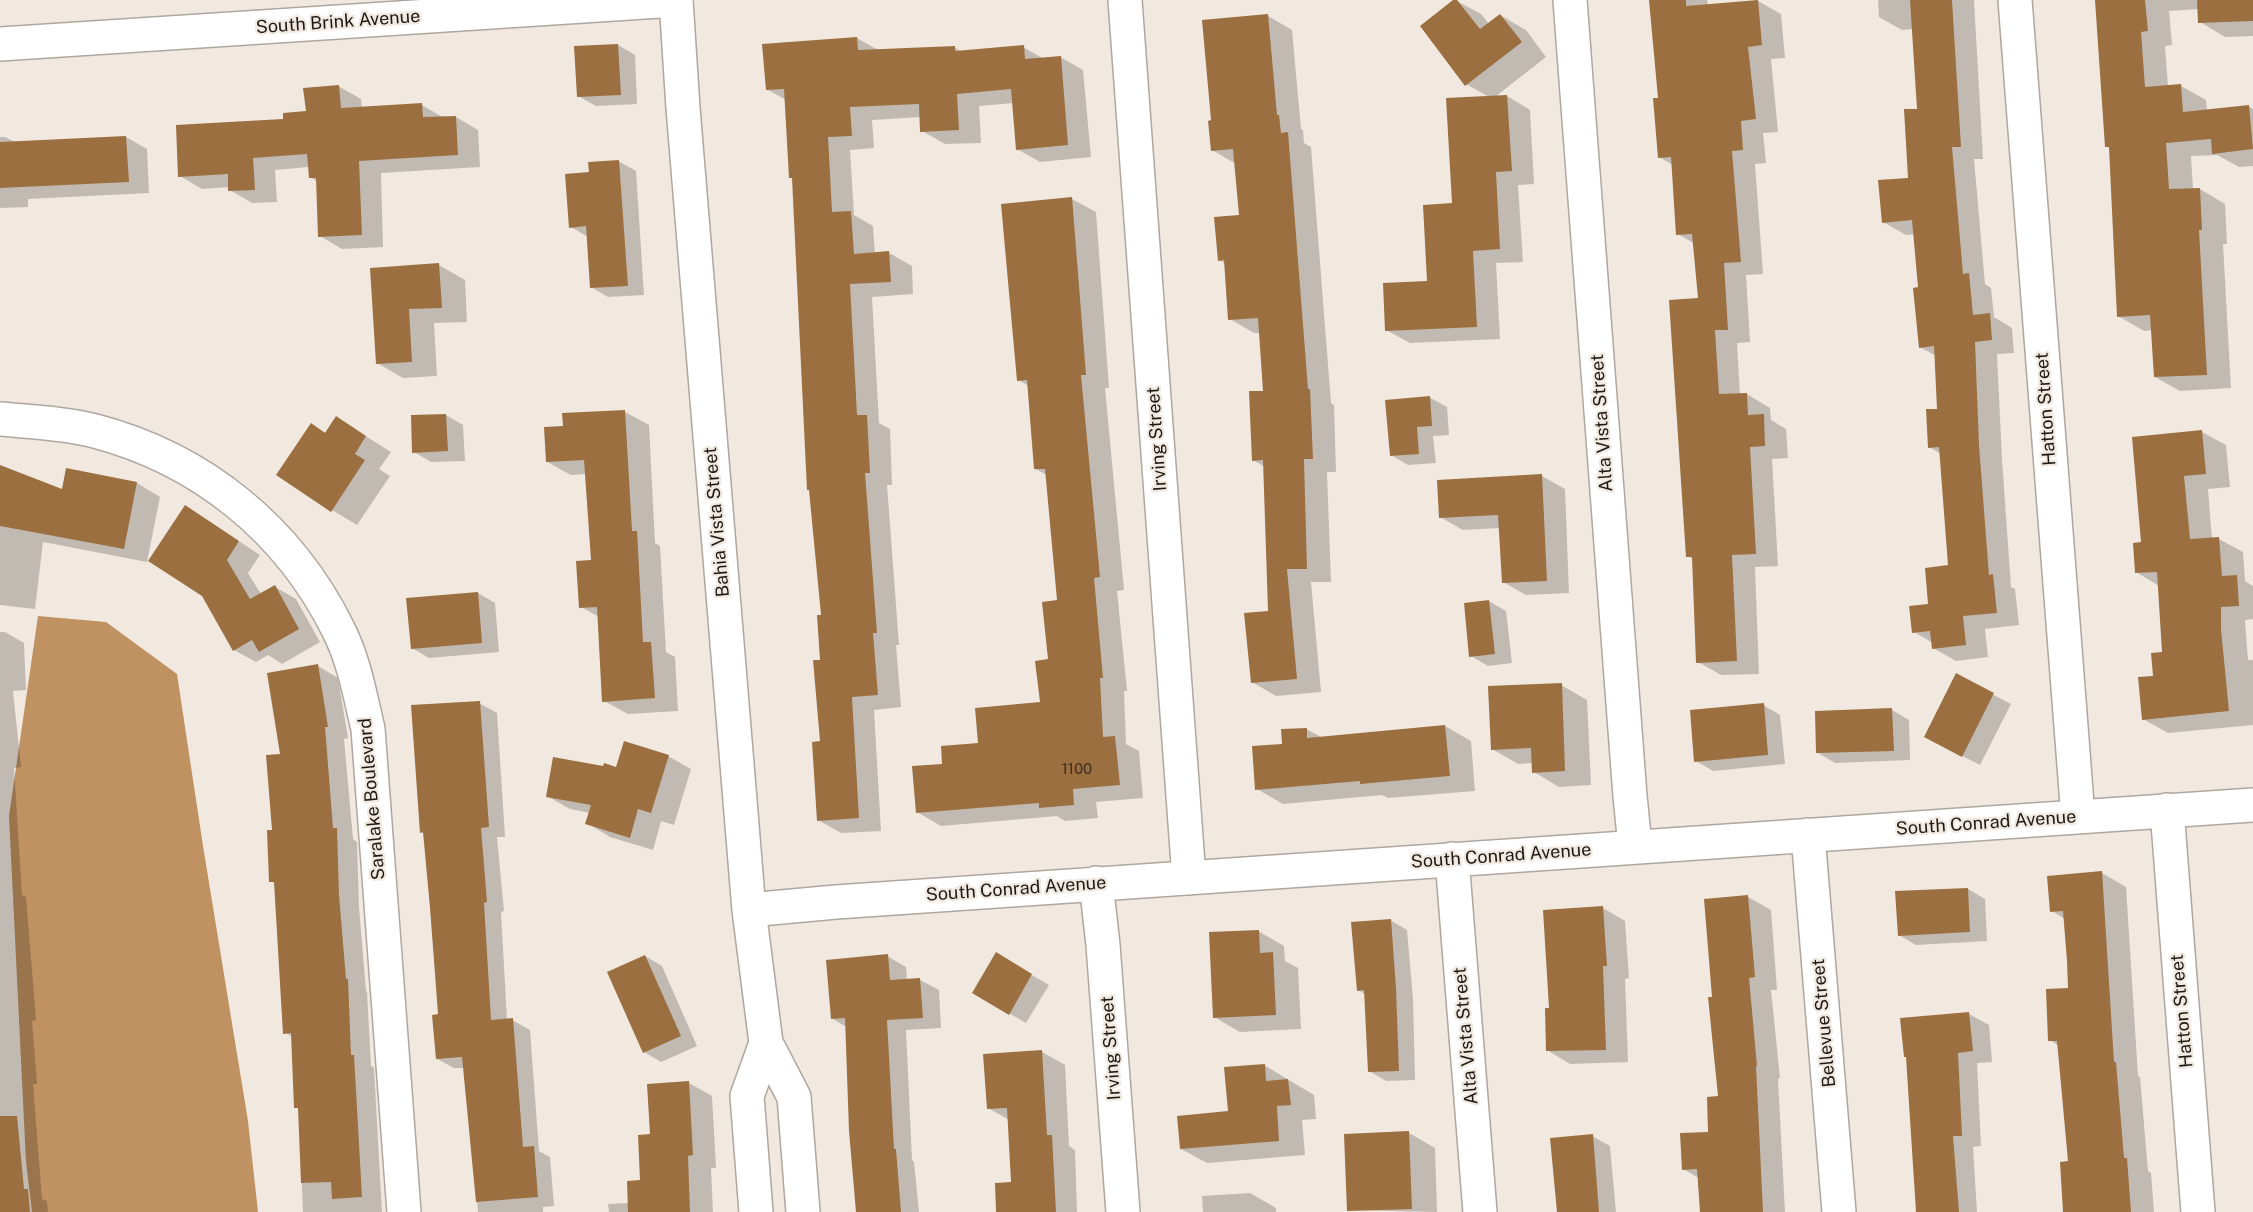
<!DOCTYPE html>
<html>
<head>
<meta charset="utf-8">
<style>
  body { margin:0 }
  canvas { display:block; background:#f1e9e0 }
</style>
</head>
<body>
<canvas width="2253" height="1212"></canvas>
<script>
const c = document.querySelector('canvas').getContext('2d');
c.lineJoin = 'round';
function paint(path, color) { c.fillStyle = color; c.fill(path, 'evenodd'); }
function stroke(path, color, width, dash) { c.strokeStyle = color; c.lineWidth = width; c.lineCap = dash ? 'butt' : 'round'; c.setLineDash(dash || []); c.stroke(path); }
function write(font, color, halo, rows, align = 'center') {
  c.font = font + ' "Public Sans",sans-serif'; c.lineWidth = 4.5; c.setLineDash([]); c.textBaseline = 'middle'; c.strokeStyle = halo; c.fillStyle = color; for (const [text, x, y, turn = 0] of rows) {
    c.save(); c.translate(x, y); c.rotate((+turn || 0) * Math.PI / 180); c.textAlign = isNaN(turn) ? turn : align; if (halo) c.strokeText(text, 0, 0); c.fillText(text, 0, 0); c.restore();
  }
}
const water = new Path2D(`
  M38 616 106 622 177 674 203 846 248 1121 258 1212H32L26 1162 9 816Z`);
const shadow = new Path2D(`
  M1455 0 1481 14 1489 24 1500 15 1526 30 1546 57 1495 97 1507 96 1530 110 1534 184 1518 185 1523 262 1496 263 1500 339 1410 343 1386 330 1429 283 1489 97 1466 84Z
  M1651 0H1707L1708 5 1758 1 1781 14 1785 58 1771 59 1778 132 1763 133 1766 163 1755 164 1763 274 1746 275 1750 342 1737 343 1740 395 1747 394 1770 408 1771 420 1786 429 1788 458 1772 459 1778 566 1755 567 1759 674 1721 675 1698 662 1693 559 1688 556 1699 300 1695 244 1678 234 1673 165 1659 157V99Z
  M1878 0H1974L1983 159H1974L1985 284 1991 288 1994 317 2012 328 2014 353 1997 354 2002 459 2011 587 2015 589 2019 625 1985 629 1988 657 1956 661 1933 648V643L1914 632 1950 567 1941 454 1929 447 1938 410 1936 356 1920 347 1919 289 1915 234 1906 235 1883 222 1909 179 1918 110 1913 29 1902 30 1879 17Z
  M2097 0H2253V36L2225 37 2200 22 2199 9 2169 11 2172 45 2165 46 2168 87 2181 86 2206 100 2207 111 2248 106 2253 109V166L2239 167 2217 155 2191 156 2193 190 2200 189 2225 204 2227 244H2223L2231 388 2180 391 2155 377 2152 330 2144 331 2118 316 2111 149 2106 146Z
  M1268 16 1292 30 1301 129 1303 130 1304 143 1311 147 1331 403 1334 405 1336 472H1327L1331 582H1311L1321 692 1276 696 1252 682 1270 612 1265 467 1253 460 1264 392 1261 333H1254L1230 319 1226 264 1219 260 1240 216 1236 164 1212 150V122Z
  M857 38 878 50 954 47 962 52 1023 47 1044 59 1060 57 1083 70 1091 157 1040 162 1017 149 1014 103 979 106 981 143 945 144 922 131 921 117 872 120 874 148 850 150 854 215 873 226 875 254 889 253 912 266 913 294 872 297 879 423 890 429 892 485H887L899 645H896L901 707 874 710 881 831 841 833 818 820 822 743V616L794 179 790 177 786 100 768 90Z
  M618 45 635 55 637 104 596 106 578 96Z
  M338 86 361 99 362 109 422 105 444 118 456 117 478 130 480 167 381 173 383 247 342 249 320 236 318 182 310 177 309 167 275 170 277 202 252 203 230 190V187L202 189 180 176 285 121 307 113Z
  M0 137H5L15 142 126 137 147 149 149 193 28 199V207L0 208Z
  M618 161 636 171 644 295 608 297 591 287 588 237 571 227 590 173Z
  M1072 199 1096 212 1109 388H1105L1124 590 1117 591 1127 691H1124L1126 744 1139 751 1143 798 1096 802 1098 818 1065 821 1057 816 941 826 917 812 943 765 980 745 1041 703 1059 602 1047 475 1035 469 1029 386 1018 380Z
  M439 265 465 280 467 322 434 323 437 376 403 378 377 363 372 269Z
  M1429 397 1447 407 1449 435 1433 436 1436 463 1408 465 1391 455Z
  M625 412 649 425 655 543 660 546 666 652 675 657 678 711 628 714 604 701 599 617 581 607 593 561 586 474 571 475 547 462 564 428Z
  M446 415 463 425 465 461 431 462 414 452Z
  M337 418 391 452 379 469 390 476 357 525 332 510 312 425 326 433Z
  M2202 432 2226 445 2230 487 2208 489 2212 539H2219L2243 552 2245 581 2253 586V619L2245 620 2248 660H2253V725L2168 733 2143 719 2154 677 2164 653 2159 586 2136 572 2143 543Z
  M0 466 63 491 67 469 137 483 160 497 147 562 43 542 35 609 0 605Z
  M1542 476 1565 489 1569 593 1526 595 1503 582 1500 528 1463 530 1440 517Z
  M207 520 260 555 248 573 261 594 275 587 296 599 320 642 282 664 268 655 256 662 234 650Z
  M478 593 495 603 499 652 429 658 412 648Z
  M1489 601 1506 611 1512 663 1488 666 1471 656Z
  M0 632H5L24 643 26 690 13 691 21 767 14 768 22 895 26 897 36 1020 32 1021 37 1084H33L42 1199 47 1201 48 1212H0Z
  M318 666 338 678 348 738 344 739 353 839 357 842 359 907 366 991 367 992 371 1066 374 1068 382 1212H303L299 1109 295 1107 293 1037 285 1033 276 884 270 881 282 755Z
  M1956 675 2011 704 1980 765 1943 746Z
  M1561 685 1587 700 1591 785 1559 787 1534 772 1533 763 1518 764 1492 749Z
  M479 703 497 713 505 837H497L504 911 501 912 507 1020H512L530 1030 539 1151 550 1157 554 1206 543 1207V1212H478L464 1068H454L437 1059 439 1016 424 834 421 832Z
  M1763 705 1780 715 1785 764 1713 771 1696 761Z
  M1892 710 1909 720 1910 760 1835 763 1818 753Z
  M1445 726 1471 741 1475 791 1388 798 1382 795 1283 804 1257 789 1284 745 1306 729 1323 738Z
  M668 756 691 769 674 825 661 821 653 850 610 837 587 823 590 813 570 809 547 796 617 768Z
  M2102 873 2126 887 2138 1076 2140 1077 2148 1171 2151 1173 2154 1212H2064L2070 1163 2059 1046 2050 1040 2070 989 2065 919 2052 911Z
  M1968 889 1985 899 1987 941 1916 945 1899 935Z
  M1748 897 1771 910 1777 990H1771L1780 1078 1778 1079 1785 1212H1702L1699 1178 1683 1169 1710 1134 1720 1098 1713 998Z
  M1603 908 1625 921 1629 978 1625 979 1628 1062 1570 1064 1547 1050 1550 1009Z
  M1390 920 1407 930 1413 999 1415 1080 1386 1081 1369 1071 1366 995 1358 990Z
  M1258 931 1284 946 1285 961 1298 968 1301 1029 1240 1032 1214 1017Z
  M996 954 1049 985 1026 1023 974 993Z
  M645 956 662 966 697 1046 661 1062 644 1052Z
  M887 956 906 967 907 980H920L939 990 941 1028 906 1030 912 1160 914 1162 919 1212H858L846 1027 833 1019Z
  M1969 1014 1989 1025 1992 1062 1977 1063 1981 1146 1973 1147 1977 1212H1917L1908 1058Z
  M1042 1052 1065 1065 1069 1146 1075 1150 1077 1212H998L1012 1183 1009 1120 988 1108Z
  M1264 1065 1314 1095 1316 1119 1302 1120 1305 1155 1207 1163 1181 1149 1229 1113Z
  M689 1083 712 1096 716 1168H711L713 1212H609L608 1204 629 1203 642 1182 652 1136Z
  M1409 1133 1435 1148 1437 1212 1349 1210Z
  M1592 1136 1610 1146 1616 1212H1559Z
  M1250 1193 1276 1208V1212H1203L1202 1196Z`);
const building = new Path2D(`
  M1453 0H1457L1480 29 1500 14 1522 42 1465 86 1420 26Z
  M1649 0H1686V6L1758 0 1762 45 1748 47 1756 119 1741 121 1743 150 1732 151 1741 262 1724 263 1728 330H1715L1719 394 1747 393 1748 415 1764 414 1765 446 1750 447 1756 554 1732 555 1737 661 1696 663 1692 557H1686L1669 300 1698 298 1692 234 1676 235 1671 157 1658 158 1653 98H1658Z
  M1910 0H1952L1961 147H1952L1963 274 1969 273 1973 315 1990 313 1992 340 1975 342 1979 445 1989 575 1993 574 1997 613 1963 616 1966 645 1932 649 1930 631 1912 633 1909 606 1928 604 1925 568 1948 565 1939 447 1928 448 1926 409H1937L1934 346 1919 348 1913 288 1918 287 1912 220 1882 223 1878 180 1908 178 1904 109H1917Z
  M2095 0H2145L2148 31 2141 32 2145 87 2181 84 2183 112 2249 105 2253 149 2212 154 2211 139 2166 143 2169 189 2200 188 2202 230H2199L2207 375 2154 377 2150 315 2117 317 2109 147H2105Z
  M2197 0H2253V21L2198 23Z
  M1268 14 1277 115H1279L1281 133 1288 132 1308 389H1310L1313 459H1304L1307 569H1287L1297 679 1251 683 1244 613 1268 611 1263 460 1252 461 1249 391H1263L1258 318 1228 320 1224 260 1218 261 1214 217 1239 215 1233 149 1211 151 1208 121 1211 120 1202 20Z
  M857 37 858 50 955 46V51L1024 45 1025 59 1061 56 1068 145 1016 150 1011 89 957 94 959 130 920 132 919 104 850 107 852 136 828 137 832 212 851 211 854 254 889 251 891 282 850 284 857 415H867L870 473H865L877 633H873L878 695 852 697 859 818 817 821 812 742 820 741 813 660H820L817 615H821L809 490H807L792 178H789L784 89 766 90 762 44Z
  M618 44 621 95 577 97 574 46Z
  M339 85 341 108 422 103 423 117 456 116 458 155 359 161 362 235 318 237 316 178H309L307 154 253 158 255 190 228 191V174L178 177 176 125 283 119V113L306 111 303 88Z
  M1507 95 1512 171 1496 172 1500 249 1473 251 1477 327 1385 331 1383 283 1427 281 1423 205 1452 203 1446 98Z
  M126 136 129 182 0 188V142Z
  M619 160 628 286 590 288 586 226 569 228 565 174 589 172 588 162Z
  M1072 197 1086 375H1081L1100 577 1094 578 1103 678H1100L1103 737 1115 736 1120 785 1073 789 1074 805 1039 808V803L916 813 912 766 942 764 941 746 978 743 975 708 1040 702 1035 661 1048 659 1042 602 1057 600 1045 469H1034L1027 380 1017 381 1001 204Z
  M439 263 442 308 409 309 412 362 376 364 370 268Z
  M1430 396 1432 426 1417 427 1419 454 1390 456 1385 400Z
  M625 410 632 531H637L643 642H651L655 698 602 702 597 607 579 608 576 561 591 560 584 460 546 462 544 427 563 426 562 413Z
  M446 414 448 451 412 453 411 415Z
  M336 416 366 436 355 454 365 460 331 512 276 475 311 423 325 433Z
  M2202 430 2206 474 2184 476 2190 539 2219 537 2222 576 2237 575 2239 606 2221 607V629L2229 711 2142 720 2138 677 2153 676 2151 653 2162 652 2157 572 2135 573 2133 543 2141 542 2132 437Z
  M0 465 62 489 66 468 137 482 124 549 0 526Z
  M1542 474 1547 581 1502 583 1498 515 1439 518 1437 480Z
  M185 505 239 541 227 560 250 599 275 585 299 629 259 652 252 640 233 651 202 596 148 561Z
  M478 592 482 643 411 649 406 598Z
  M1489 600 1495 654 1469 657 1464 603Z
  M318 664 328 727H325L333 828H337L339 895 346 979H348L351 1055H354L362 1197 332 1199 331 1182 301 1183 298 1108H294L291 1033 283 1034 274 882H269L267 830H272L266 755 280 754 267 673Z
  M1956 673 1994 693 1962 757 1924 737Z
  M1562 683 1565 771 1532 773 1531 748 1491 750 1488 686Z
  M480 701 489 827 481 828 487 902 484 903 491 1020 513 1018 523 1147 534 1146 538 1197 476 1202 462 1057 436 1059 432 1015 438 1014 430 907 423 832 420 833 411 705Z
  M1764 703 1768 755 1694 762 1690 710Z
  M1892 708 1894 751 1816 753 1815 711Z
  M1445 725 1450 776 1360 784V781L1255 790 1252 746 1282 744 1281 729 1307 728V738Z
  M624 741 669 755 651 813 638 809 630 838 585 824 591 805 546 797 553 757 603 766 604 763 616 767Z
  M2102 871 2114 1062H2116L2124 1158H2127L2131 1212H2063L2060 1162 2068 1161 2057 1041H2048L2046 989 2068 988 2067 961 2063 911 2050 912 2047 876Z
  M1968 888 1970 932 1898 936 1895 891Z
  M1748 895 1755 977 1749 978 1757 1066H1756L1763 1212H1700L1697 1169 1682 1170 1680 1133 1708 1132 1707 1097 1718 1096 1708 997H1712L1704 899Z
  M1603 906 1607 966H1603L1606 1050 1546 1051 1545 1008H1549L1543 910Z
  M1391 919 1396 988 1399 1071 1368 1072 1364 990 1357 991 1351 922Z
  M1259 930 1260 953 1273 952 1276 1015 1213 1018 1209 932Z
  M996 952 1032 974 1009 1015 972 993Z
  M888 954 890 980 920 978 923 1018 887 1020 894 1149H896L901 1212H856L849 1131 845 1018 831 1019 826 960Z
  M645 955 681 1036 643 1053 607 972Z
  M1969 1012 1973 1051 1958 1053 1962 1136H1953L1959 1212H1916L1906 1057H1904L1900 1018Z
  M1042 1050 1047 1135H1052L1056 1212H996L995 1183 1011 1182 1007 1108 987 1109 983 1054Z
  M1265 1064 1266 1081 1288 1079 1291 1105 1277 1106 1279 1141 1180 1149 1177 1116 1228 1111 1224 1067Z
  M689 1081 693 1155 688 1156 690 1212H628L627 1181 640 1180 638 1135 650 1134 647 1084Z
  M0 1116H17L24 1189H28L30 1212H0Z
  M1409 1131 1412 1209 1347 1211 1344 1134Z
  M1593 1134 1599 1212H1557L1550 1138Z`);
const minor = new Path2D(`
  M676 0 683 108 749 910 766 1043 794 1097 803 1212
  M1125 0 1189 878
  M1570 0 1630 796 1635 846
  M2015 0 2078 817
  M0 44 675 0
  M0 419C32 422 64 423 95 431 202 459 289 530 338 629 354 660 360 695 368 729L404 1212
  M2167 810 2198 1212
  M1808 835 1839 1212
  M1452 859 1480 1212
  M1096 883 1103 945 1123 1212
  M749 910 836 902 2253 805
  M756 1212 747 1096 766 1043`);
const numberNames = [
  ["1100",1077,769]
];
const streetNames = [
  ["South Brink Avenue",338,22,-4],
  ["Hatton Street",2046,409,-94],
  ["Alta Vista Street",1602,423,-94],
  ["Irving Street",1157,439,-94],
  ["Bahia Vista Street",717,522,-95],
  ["Saralake Boulevard",372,799,-95],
  ["South Conrad Avenue",1986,823,-4],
  ["South Conrad Avenue",1501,856,-4],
  ["South Conrad Avenue",1016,889,-4],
  ["Hatton Street",2182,1011,-95],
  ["Bellevue Street",1824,1023,-95],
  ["Alta Vista Street",1466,1036,-95],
  ["Irving Street",1111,1048,-94]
];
paint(water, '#c09161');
paint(shadow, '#0003');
paint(building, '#9c6f40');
stroke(minor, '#afa79f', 36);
stroke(minor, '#fff', 33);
write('15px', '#3c2e20', null, numberNames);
write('18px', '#1c1916', '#f1e9e0', streetNames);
</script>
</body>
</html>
